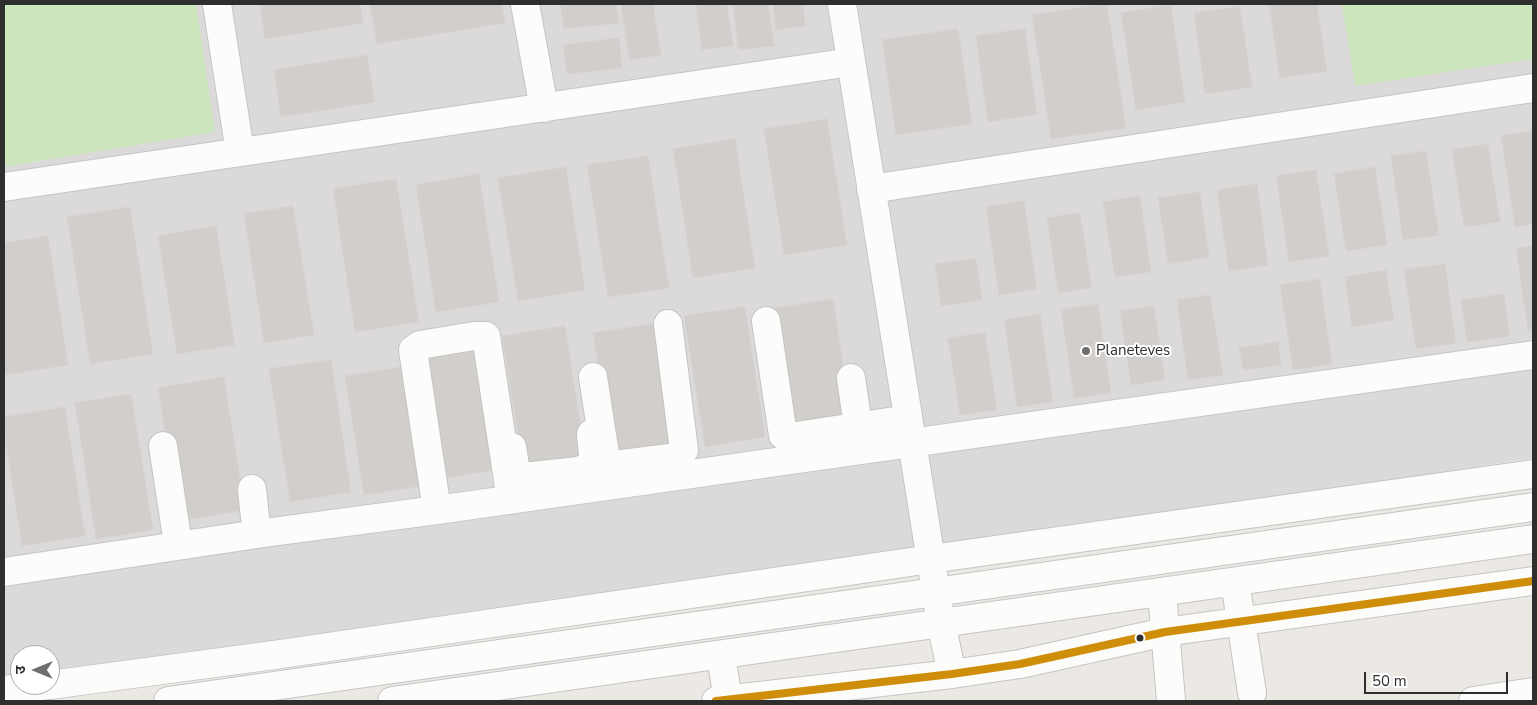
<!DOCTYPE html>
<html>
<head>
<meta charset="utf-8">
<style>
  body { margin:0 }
  #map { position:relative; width:1537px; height:705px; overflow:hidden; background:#ece8e4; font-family:"Nunito Sans","Noto Sans Devanagari",sans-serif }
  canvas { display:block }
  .frame { position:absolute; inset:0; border:5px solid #2e2e2e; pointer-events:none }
  .north { position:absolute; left:10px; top:645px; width:50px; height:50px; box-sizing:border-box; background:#fff; border:1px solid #ababab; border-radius:50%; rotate:270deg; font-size:14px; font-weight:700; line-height:20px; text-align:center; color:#2e2e2e }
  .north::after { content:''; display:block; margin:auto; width:18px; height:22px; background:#706f6e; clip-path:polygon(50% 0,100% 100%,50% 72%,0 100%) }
  .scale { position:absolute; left:1364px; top:672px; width:144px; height:22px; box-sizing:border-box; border:2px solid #2e2e2e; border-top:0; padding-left:6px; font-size:15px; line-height:18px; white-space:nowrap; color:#2e2e2e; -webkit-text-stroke:4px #fff; paint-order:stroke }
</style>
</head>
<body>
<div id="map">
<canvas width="1537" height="705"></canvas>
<div class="frame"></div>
<div class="north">उ</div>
<div class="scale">50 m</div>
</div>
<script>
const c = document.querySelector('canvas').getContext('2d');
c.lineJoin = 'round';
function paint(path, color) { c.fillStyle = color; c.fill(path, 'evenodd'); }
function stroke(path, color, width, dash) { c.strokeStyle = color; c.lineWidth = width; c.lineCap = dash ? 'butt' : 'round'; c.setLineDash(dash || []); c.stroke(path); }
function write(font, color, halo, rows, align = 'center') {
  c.font = font + ' "Nunito Sans",sans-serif'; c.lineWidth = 4; c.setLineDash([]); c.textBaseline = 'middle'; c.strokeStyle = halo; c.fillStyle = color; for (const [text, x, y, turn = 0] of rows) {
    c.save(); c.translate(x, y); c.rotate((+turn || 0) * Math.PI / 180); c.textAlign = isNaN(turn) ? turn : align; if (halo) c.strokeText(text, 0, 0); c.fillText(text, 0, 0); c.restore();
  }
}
const industrial = new Path2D(`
  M4 4H1533V458L31 691 4 692ZM20 655H50V685H20Z`);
const green = new Path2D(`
  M4 4H196L215 132 4 167Z
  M1342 4H1533V59L1355 86Z`);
const building = new Path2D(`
  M260 4H360L363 23 265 39Z
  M370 4H502L505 23 377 44Z
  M561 4H616L619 23 564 29Z
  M621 4H653L661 55 630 60Z
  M696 4H727L733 46 702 50Z
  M733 4H768L774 46 739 50Z
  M773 4H803L805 26 776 30Z
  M1107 4 1126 128 1051 139 1032 15Z
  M1269 4H1317L1327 71 1280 78Z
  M1171 5 1185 102 1136 110 1121 13Z
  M1240 7 1252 87 1205 94 1194 13Z
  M958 29 972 124 896 135 882 40Z
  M1025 29 1037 114 988 122 976 36Z
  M619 38 622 68 567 74 563 45Z
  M367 55 375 102 281 117 274 70Z
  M827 119 847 245 784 255 764 129Z
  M1533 131V224L1515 227 1501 136Z
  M735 139 755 268 693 278 673 149Z
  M1488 144 1500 222 1464 227 1452 150Z
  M1426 151 1439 235 1403 240 1391 156Z
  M648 156 669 288 608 297 587 165Z
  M566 167 585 290 518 301 498 178Z
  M1375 167 1387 245 1346 251 1334 174Z
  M1316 170 1329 256 1289 262 1276 176Z
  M479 174 499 302 436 312 416 185Z
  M396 179 419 322 355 332 333 189Z
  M1257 184 1268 265 1229 271 1217 190Z
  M1200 192 1209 257 1168 264 1158 198Z
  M1140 196 1151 272 1115 277 1103 202Z
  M1024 201 1037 289 999 295 986 207Z
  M293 206 314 335 264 343 244 214Z
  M130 207 153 354 90 364 67 217Z
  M1080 213 1092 288 1058 293 1047 218Z
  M216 226 235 345 177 354 158 236Z
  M48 236 68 365 4 375V243Z
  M1533 246V331H1528L1516 248Z
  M976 259 982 300 941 306 935 264Z
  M1445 264 1456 343 1416 349 1404 270Z
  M1386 270 1394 320 1352 327 1345 277Z
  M1320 279 1332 364 1293 370 1280 285Z
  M1504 294 1510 336 1467 342 1461 300Z
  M1210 295 1223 375 1188 380 1177 300Z
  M833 299 852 424 790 434 771 309Z
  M1098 304 1111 393 1074 398 1061 310Z
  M1154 306 1165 380 1131 385 1120 311Z
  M745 307 765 437 705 447 684 316Z
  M1040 314 1053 402 1017 407 1004 320Z
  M653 324 673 448 613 458 593 333Z
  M565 326 586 462 524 471 502 336Z
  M985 333 997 410 960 415 948 338Z
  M480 339 500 469 436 480 415 349Z
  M1278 342 1281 365 1243 370 1239 348Z
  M331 360 351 492 290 502 269 369Z
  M409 366 428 485 364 495 345 376Z
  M224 377 245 510 179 521 158 388Z
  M131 394 153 530 96 539 75 403Z
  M65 407 85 536 22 546 4 431V417Z`);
const minor = new Path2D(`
  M217 4 240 152
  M525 4 544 108
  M842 4 941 623 952 674
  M4 187 851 62
  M871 189 1533 88
  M766 321 783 435 790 437 908 419
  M593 377 606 461 614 465 678 457 684 450 668 324
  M851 378 858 426
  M163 446 176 531
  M512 447 516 472 523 477 579 471 594 464 591 434
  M252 489 255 518
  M437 510 413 350 420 345 474 336H486L511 500
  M4 572 264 533 437 510 1533 355
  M1235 582 1252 693
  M1162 592 1171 701
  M721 655 728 701
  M50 685 274 655 931 559 1533 474
  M4 690 49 685
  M168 701 1533 507
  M392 701 1533 539
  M716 701 952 674 1020 664 1165 632 1533 581
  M1473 701 1533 692`);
const bus1 = new Path2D(`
  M716 701 952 674 1020 664 1165 632 1533 581`);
const markers = [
  [1086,351,5,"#706f6e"],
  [1140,638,4.5,"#2e2e2e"]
];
const poiNames = [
  ["Planeteves",1096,351]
];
paint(industrial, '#dcd9db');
paint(green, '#cee6be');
paint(building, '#d1cecb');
stroke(building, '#d7d4d0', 1);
stroke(minor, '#c5c4c5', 30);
stroke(minor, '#fcfcfb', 28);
stroke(bus1, '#cf8e09', 8);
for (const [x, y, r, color] of markers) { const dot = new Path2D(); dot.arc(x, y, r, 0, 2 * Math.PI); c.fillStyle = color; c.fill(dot); stroke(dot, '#fff', 2); }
write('15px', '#2e2e2e', '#fff', poiNames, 'left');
</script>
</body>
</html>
